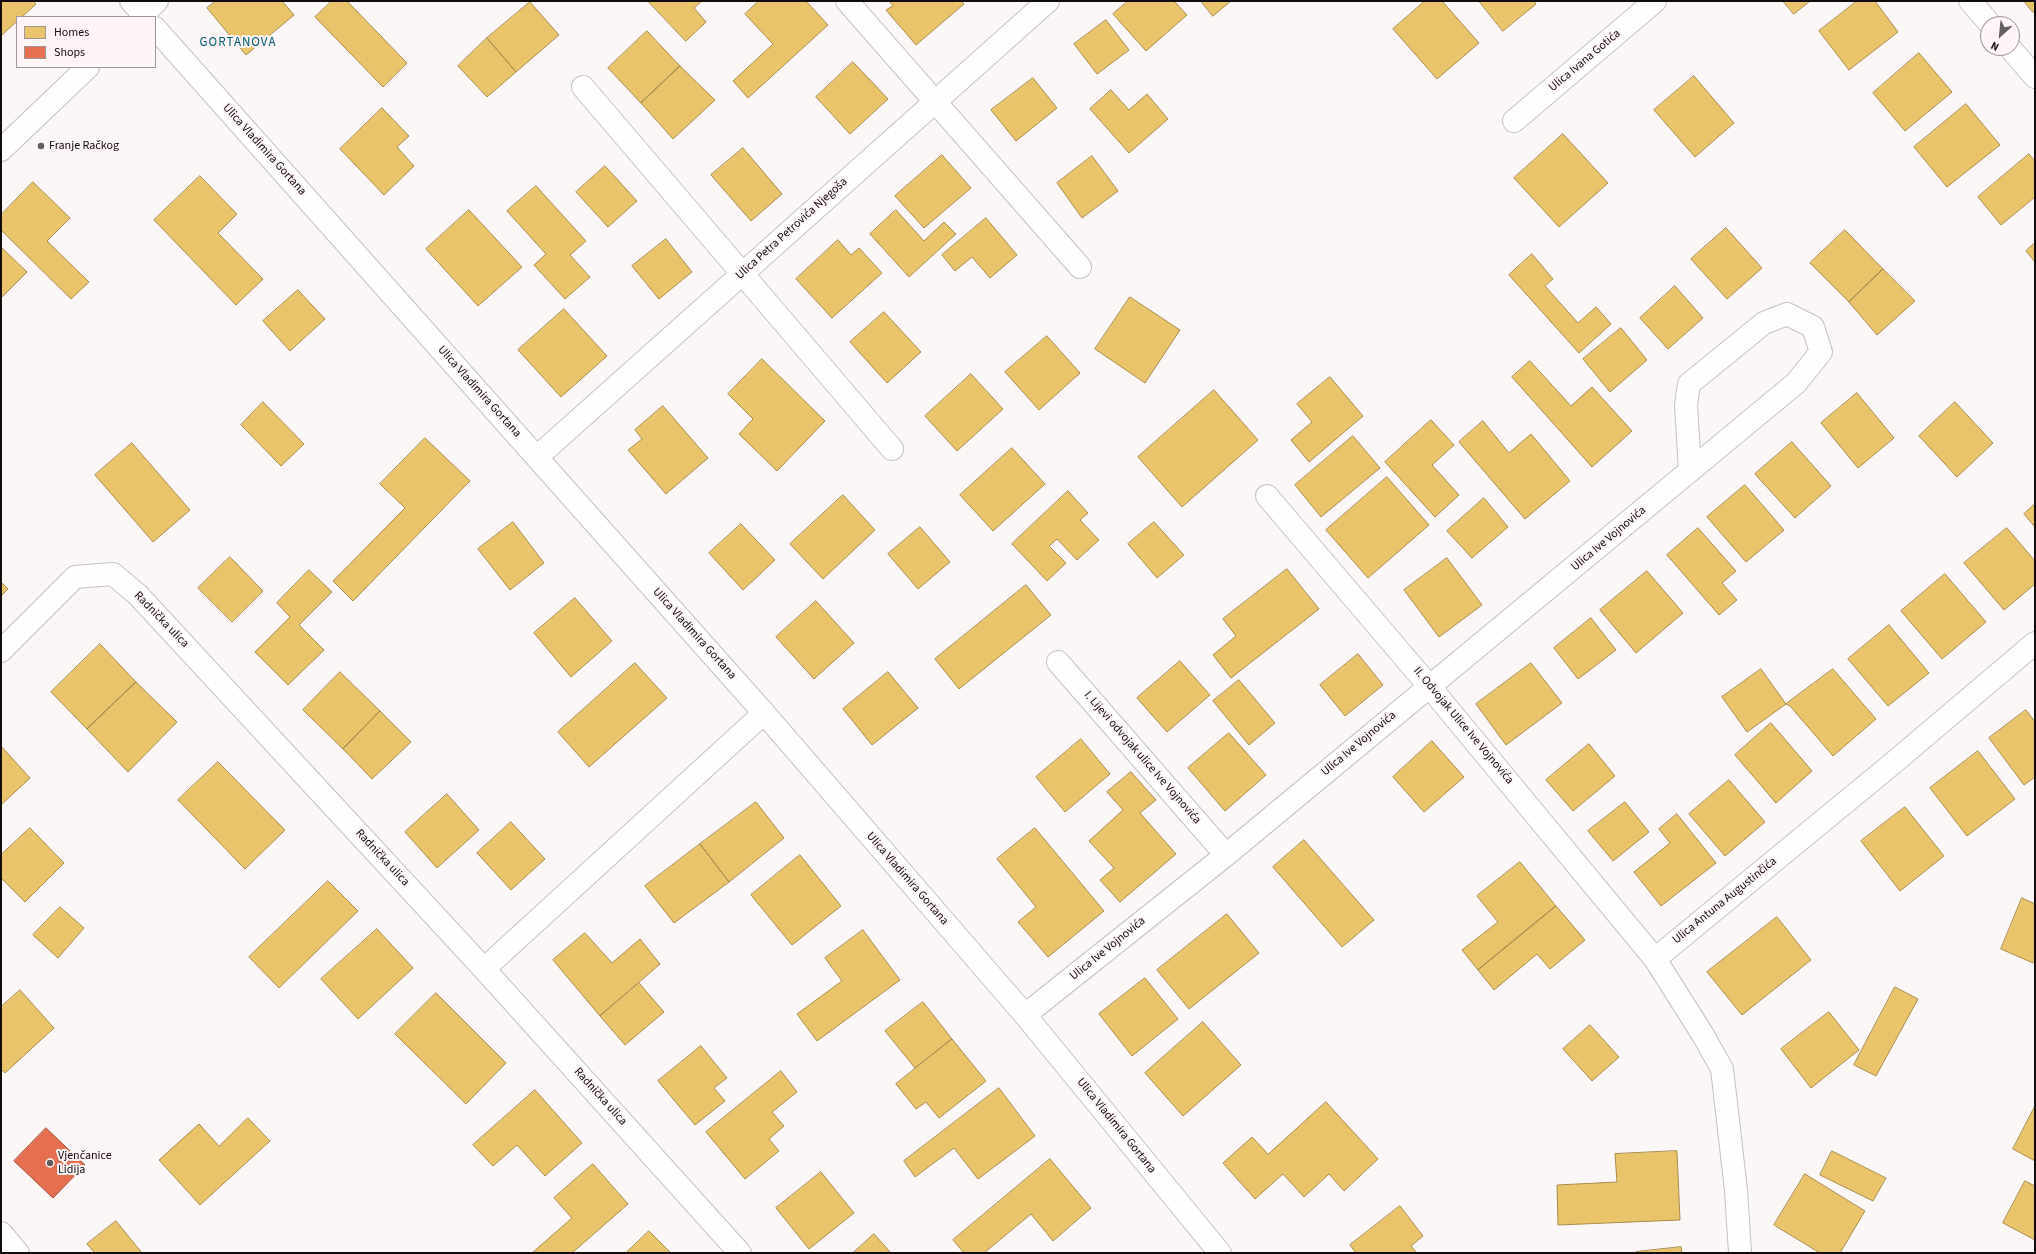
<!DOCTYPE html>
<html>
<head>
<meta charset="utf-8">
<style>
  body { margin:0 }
  #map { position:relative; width:2036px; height:1254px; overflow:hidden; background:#fbf7f7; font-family:"Source Sans 3",sans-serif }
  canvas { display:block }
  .frame { position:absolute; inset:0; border:2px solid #120b0c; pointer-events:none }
  .legend { position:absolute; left:16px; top:16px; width:140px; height:52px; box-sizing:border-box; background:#fdf5f6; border:1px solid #9f9798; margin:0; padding:5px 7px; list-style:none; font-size:12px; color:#120b0c }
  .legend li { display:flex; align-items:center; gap:8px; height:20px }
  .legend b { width:20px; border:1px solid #9f9798 }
  .north { position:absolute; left:1980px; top:16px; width:40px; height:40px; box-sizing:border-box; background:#fdf5f6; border:1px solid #9f9798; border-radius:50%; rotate:207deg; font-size:11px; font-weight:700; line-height:16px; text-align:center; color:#120b0c }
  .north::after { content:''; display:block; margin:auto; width:14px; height:18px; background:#645e5e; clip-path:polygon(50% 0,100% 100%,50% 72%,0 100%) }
</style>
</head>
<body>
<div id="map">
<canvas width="2036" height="1254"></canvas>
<div class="frame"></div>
<ul class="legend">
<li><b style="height:11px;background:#e9c46a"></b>Homes</li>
<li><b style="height:11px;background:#e76f51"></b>Shops</li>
</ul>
<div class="north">N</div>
</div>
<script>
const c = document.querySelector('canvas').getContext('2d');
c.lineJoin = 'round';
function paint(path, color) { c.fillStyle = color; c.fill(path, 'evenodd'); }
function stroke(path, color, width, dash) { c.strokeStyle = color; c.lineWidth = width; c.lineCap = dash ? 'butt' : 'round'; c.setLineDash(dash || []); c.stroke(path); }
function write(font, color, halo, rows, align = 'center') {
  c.font = font + ' "Source Sans 3",sans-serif'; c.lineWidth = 4; c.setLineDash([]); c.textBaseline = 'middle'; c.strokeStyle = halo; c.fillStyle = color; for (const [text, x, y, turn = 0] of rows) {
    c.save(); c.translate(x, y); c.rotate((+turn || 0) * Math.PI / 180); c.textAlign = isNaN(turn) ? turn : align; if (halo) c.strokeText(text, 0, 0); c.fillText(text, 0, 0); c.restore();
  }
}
const homes = new Path2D(`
  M1 1H33L36 4 22 17H17V21L1 36Z
  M216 1H282L294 15 246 55 207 8Z
  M332 1H347L407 63 383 87 315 17Z
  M648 1H702L694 8 706 22 686 41Z
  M759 1H806L828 25 748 98 733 81 773 44 745 14Z
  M889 1H961L964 4 916 45 886 10 893 6Z
  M1128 1H1174L1187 15 1146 51 1113 14Z
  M1201 1H1231L1213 16Z
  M1425 1H1442L1479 43 1437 79 1393 29Z
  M1479 1H1534L1536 4 1503 31Z
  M1783 1H1810L1794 14Z
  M1857 1H1875L1898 32 1849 70 1819 31Z
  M2024 1H2035V11L2033 12Z
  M530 2 559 35 516 72 487 38Z
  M1106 20 1129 50 1097 74 1074 44Z
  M647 31 680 66 641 103 608 68Z
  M487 38 516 72 487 97 458 66Z
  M1919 53 1952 92 1905 131 1873 93Z
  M853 62 888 99 850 134 816 97Z
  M680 66 715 100 673 139 641 103Z
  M1694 76 1734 123 1695 157 1654 110Z
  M1033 78 1057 108 1016 141 991 110Z
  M1111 90 1129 110 1147 94 1168 119 1129 153 1090 109Z
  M1966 104 2000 145 1947 187 1914 147Z
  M382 108 409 136 397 147 414 166 384 195 340 149Z
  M1563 134 1608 183 1559 227 1514 178Z
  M743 148 782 194 751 221 711 175Z
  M2029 154 2035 161V197L2001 225 1978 197Z
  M942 155 971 188 924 228 895 196Z
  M1092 156 1118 191 1082 218 1057 183Z
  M605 166 637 201 608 227 576 192Z
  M200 176 237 214 218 233 263 279 236 305 154 220Z
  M33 182 70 218 47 241 89 282 71 299 1 230V215Z
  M536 186 586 241 570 255 590 277 565 299 534 265 546 254 507 211Z
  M469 210 522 267 478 306 426 249Z
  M896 210 924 241 944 222 956 234 909 277 870 234Z
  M986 218 1017 255 990 278 972 257 955 271 942 255Z
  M1726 228 1762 268 1727 299 1691 259Z
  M1845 230 1883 269 1849 302 1810 263Z
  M666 239 692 272 659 299 632 266Z
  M838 240 851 255 859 248 882 273 832 318 796 279Z
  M2035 243V262L2026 251Z
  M1 247 27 272 1 298Z
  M1532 254 1553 279 1545 286 1578 323 1596 307 1611 324 1579 353 1509 275Z
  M1883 269 1915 301 1877 335 1849 302Z
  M1675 286 1703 318 1668 349 1640 318Z
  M298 290 325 319 290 351 263 321Z
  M1130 297 1180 330 1145 383 1095 349Z
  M564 309 607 356 561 397 518 350Z
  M884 312 921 352 887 383 850 342Z
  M1621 328 1647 360 1610 392 1583 359Z
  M1047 336 1080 373 1039 410 1005 372Z
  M762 359 825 421 777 471 739 434 753 419 728 394Z
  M1530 361 1571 406 1592 387 1632 431 1592 467 1512 377Z
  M971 374 1003 409 957 451 925 416Z
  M1330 377 1363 416 1309 462 1291 440 1312 422 1297 404Z
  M1214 390 1258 440 1182 507 1138 457Z
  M1857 393 1894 438 1858 468 1821 423Z
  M263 402 304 444 281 466 241 425Z
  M1955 402 1993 443 1957 477 1919 436Z
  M663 406 708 458 666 494 628 450 642 439 635 430Z
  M1431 420 1454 445 1432 465 1459 495 1435 517 1385 462Z
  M1483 421 1509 453 1531 434 1570 481 1525 519 1459 442Z
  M1353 436 1380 468 1321 517 1295 485Z
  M425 438 470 481 353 601 333 581 405 508 380 484Z
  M1792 442 1831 486 1795 518 1755 474Z
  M132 443 190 510 153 542 95 475Z
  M1012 448 1045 484 993 531 960 495Z
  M1387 477 1429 525 1368 578 1326 530Z
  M1745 485 1784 530 1746 562 1707 517Z
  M1068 491 1088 513 1080 520 1099 540 1077 560 1057 539 1049 546 1066 563 1047 581 1012 544Z
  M843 495 875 530 823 579 790 544Z
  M1484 498 1508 527 1472 558 1447 531Z
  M2035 504V527L2024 514Z
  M513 522 544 563 510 590 478 549Z
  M1154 522 1184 555 1157 578 1128 544Z
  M741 524 775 560 743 590 709 553Z
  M920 527 950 562 918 589 888 554Z
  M1698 528 1736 571 1722 583 1737 600 1719 615 1667 555Z
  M2007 528 2035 561V584L2004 610 1964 563Z
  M230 557 263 591 232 622 198 588Z
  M1447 558 1482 605 1439 637 1404 590Z
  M1287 569 1319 609 1231 678 1213 655 1236 636 1223 619Z
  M309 570 332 592 299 625 324 650 288 685 255 652 290 617 277 603Z
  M1647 571 1683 613 1636 653 1600 610Z
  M1945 574 1986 622 1942 659 1901 611Z
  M1 582 8 589 1 596Z
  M1026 585 1051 615 959 689 935 659Z
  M575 598 612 641 571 677 534 633Z
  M816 601 854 643 814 679 776 637Z
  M1591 618 1616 650 1578 679 1554 648Z
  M1889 625 1929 673 1888 706 1848 659Z
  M100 644 136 682 87 729 51 692Z
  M1358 654 1383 685 1345 716 1320 685Z
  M1180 661 1210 695 1167 732 1137 698Z
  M635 663 667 698 589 767 558 732Z
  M1531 663 1562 703 1506 745 1476 704Z
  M1761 669 1786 704 1747 732 1722 697Z
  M1833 669 1876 719 1833 756 1790 706 1786 704Z
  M340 672 380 711 343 749 303 710Z
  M888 672 918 708 872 745 843 709Z
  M1239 680 1275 723 1249 745 1213 701Z
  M136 682 177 722 128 772 87 729Z
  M2026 710 2035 722V777L2024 785 1989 738Z
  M380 711 411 742 372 779 343 749Z
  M1771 723 1812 771 1776 803 1735 755Z
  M1229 733 1266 775 1225 811 1188 768Z
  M1081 739 1110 774 1065 812 1036 777Z
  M1432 741 1464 777 1424 812 1393 777Z
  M1589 744 1615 776 1573 811 1546 780Z
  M1 746 30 778 1 805Z
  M1978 751 2015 799 1967 836 1930 788Z
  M218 762 285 830 245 869 178 800Z
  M1131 772 1156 800 1140 813 1176 854 1120 902 1100 880 1114 868 1089 841 1123 810 1107 792Z
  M1729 780 1765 822 1725 856 1689 814Z
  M447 794 479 830 437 868 405 832Z
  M756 802 784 838 729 882 700 844Z
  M1625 802 1649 832 1613 861 1588 831Z
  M1905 807 1944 856 1900 891 1861 841Z
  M1677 814 1716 863 1661 906 1634 872 1670 843 1659 829Z
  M511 822 545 859 511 890 477 853Z
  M30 828 64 863 25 902 1 878V855Z
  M1035 828 1104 911 1048 957 1018 922 1036 907 997 859Z
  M1304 840 1374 920 1342 947 1273 867Z
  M700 844 729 882 674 923 645 886Z
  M800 855 841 906 792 945 751 895Z
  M1520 862 1556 906 1478 970 1462 950 1498 922 1477 896Z
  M328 881 358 911 279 988 249 957Z
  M2022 898 2035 904V959L2033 963 2001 949Z
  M1556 906 1585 940 1550 969 1537 954 1494 990 1478 970Z
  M60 907 84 928 58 958 33 935Z
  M1227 914 1259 953 1189 1009 1157 970Z
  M1777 917 1811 960 1742 1015 1707 972Z
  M377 929 413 968 358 1019 321 979Z
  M863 930 900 980 817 1041 797 1014 842 981 825 958Z
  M585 933 612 963 640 939 660 964 600 1016 553 960Z
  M1145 978 1178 1019 1132 1056 1099 1014Z
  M639 983 664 1012 625 1045 600 1016Z
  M1895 987 1918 999 1876 1076 1854 1065Z
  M20 990 54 1028 5 1073 1 1069V1007Z
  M436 993 506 1063 466 1104 395 1034Z
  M923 1002 952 1039 915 1068 885 1031Z
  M1829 1012 1859 1050 1811 1088 1781 1049Z
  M1203 1022 1241 1065 1183 1116 1145 1073Z
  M1590 1025 1619 1057 1592 1081 1563 1049Z
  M952 1039 986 1081 939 1118 926 1102 916 1109 896 1084Z
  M701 1046 727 1078 714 1088 725 1101 695 1125 658 1081Z
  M781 1071 797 1092 772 1112 784 1126 769 1139 779 1151 745 1179 706 1132Z
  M999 1088 1035 1136 978 1179 954 1148 915 1177 904 1161Z
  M535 1090 582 1143 545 1176 517 1145 493 1166 473 1145Z
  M1326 1102 1378 1159 1344 1191 1329 1174 1304 1197 1283 1174 1255 1199 1223 1163 1252 1137 1268 1154Z
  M2035 1106V1161L2013 1149Z
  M248 1118 270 1141 200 1205 159 1160 199 1124 219 1146Z
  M1677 1151 1680 1220 1558 1225 1557 1185 1617 1182 1615 1154Z
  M1832 1151 1886 1178 1873 1201 1820 1175Z
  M1050 1159 1091 1208 1053 1241 1031 1214 984 1253H964L953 1240Z
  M593 1164 628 1204 572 1253H532L572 1218 554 1198Z
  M821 1172 854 1213 809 1249 776 1208Z
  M1805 1174 1865 1211 1840 1253H1820L1774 1225Z
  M2025 1181 2035 1186V1240L2003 1223Z
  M1400 1206 1423 1236 1411 1246 1417 1253H1356L1350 1245Z
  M116 1221 142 1253H95L87 1244Z
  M649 1231 671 1253H626Z
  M874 1234 891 1253H853Z
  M1681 1247 1682 1253H1636V1252Z`);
const shops = new Path2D(`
  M46 1128 85 1165 53 1198 14 1161Z`);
const minor = new Path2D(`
  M847 1 1080 267
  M1970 1 1990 24
  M140 17 157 1
  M2010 48 2035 77
  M583 87 892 449
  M1514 121 1655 1
  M1 150 88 67
  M537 457 1048 1
  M1267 496 1429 686 1655 959 1703 1035 1722 1069 1736 1190 1740 1253
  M1 651 75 577 113 574 138 595 484 969 740 1253
  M1058 662 1226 855
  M1655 959 1892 764 2035 643
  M484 969 764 713
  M1025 1015 1226 855 1796 383 1821 352 1813 327 1787 314 1764 323 1689 384 1686 405 1690 471`);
const tertiary = new Path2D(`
  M131 1 146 17
  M155 28 764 713 1025 1015 1220 1253`);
const secondary = new Path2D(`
  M1 1233 18 1253`);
const markers = [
  [41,146,4,"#645e5e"],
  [50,1163,4,"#645e5e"]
];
const streetNames = [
  ["Ulica Ivana Gotića",1585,61,-40],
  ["Ulica Vladimira Gortana",264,150,48],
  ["Ulica Petra Petrovića Njegoša",792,229,-42],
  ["Ulica Vladimira Gortana",479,392,48],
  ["Ulica Ive Vojnovića",1609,539,-40],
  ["Radnička ulica",161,620,46],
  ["Ulica Vladimira Gortana",694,634,48],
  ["II. Odvojak Ulice Ive Vojnovića",1463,726,50],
  ["Ulica Ive Vojnovića",1359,744,-40],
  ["I. Lijevi odvojak ulice Ive Vojnovića",1142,758,49],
  ["Radnička ulica",382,858,47],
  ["Ulica Vladimira Gortana",907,879,49],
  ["Ulica Antuna Augustinčića",1725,901,-39],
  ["Ulica Ive Vojnovića",1108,949,-39],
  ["Radnička ulica",600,1097,48],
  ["Ulica Vladimira Gortana",1116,1126,51]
];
const poiNames = [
  ["Franje Račkog",49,146],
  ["Vjenčanice",58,1156],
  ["Lidija",58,1170]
];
const neighbourhoodNames = [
  ["GORTANOVA",238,43]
];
paint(homes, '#e9c46a');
stroke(homes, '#a88c4e', 1);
paint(shops, '#e76f51');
stroke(shops, '#a7513c', 1);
stroke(minor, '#c6c1c1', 24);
stroke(tertiary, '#c6c1c1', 24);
stroke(secondary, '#c6c1c1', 24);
stroke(minor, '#fefefe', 22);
stroke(tertiary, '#fefefe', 22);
stroke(secondary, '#fefefe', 22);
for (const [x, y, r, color] of markers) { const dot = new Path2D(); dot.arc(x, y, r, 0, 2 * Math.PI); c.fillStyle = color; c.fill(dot); stroke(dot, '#fdf5f6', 1.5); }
write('12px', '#120b0c', '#fdf5f6', streetNames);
write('12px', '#120b0c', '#fdf5f6', poiNames, 'left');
c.letterSpacing = '1px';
write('13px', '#005c71', '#fdf5f6', neighbourhoodNames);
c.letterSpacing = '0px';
</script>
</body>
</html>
